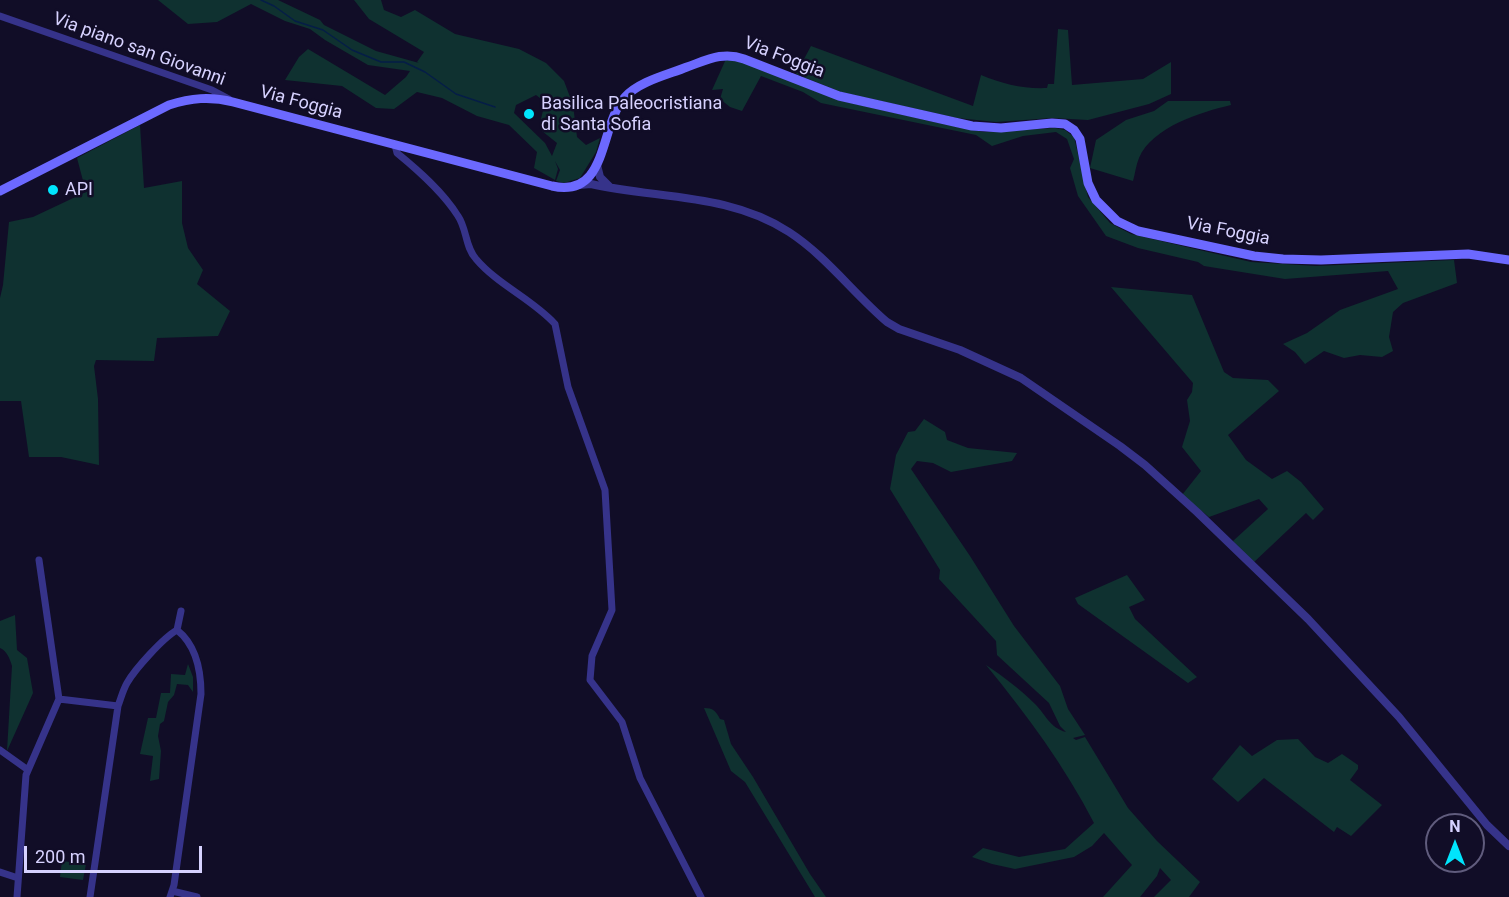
<!DOCTYPE html>
<html>
<head>
<meta charset="utf-8">
<style>
  body { margin:0 }
  #map { position:relative; width:1509px; height:897px; overflow:hidden; background:#110d27; font-family:Roboto,sans-serif }
  canvas { display:block }
  .north { position:absolute; left:1425px; top:813px; width:60px; height:60px; box-sizing:border-box; background:#110d27; border:2px solid #605c7d; border-radius:50%; rotate:0deg; font-size:16px; font-weight:700; line-height:24px; text-align:center; color:#d7d2ff }
  .north::after { content:''; display:block; margin:auto; width:21px; height:27px; background:#00e5fd; clip-path:polygon(50% 0,100% 100%,50% 72%,0 100%) }
  .scale { position:absolute; left:24px; top:846px; width:178px; height:27px; box-sizing:border-box; border:3px solid #d7d2ff; border-top:0; padding-left:8px; font-size:18px; line-height:21px; white-space:nowrap; color:#d7d2ff; -webkit-text-stroke:4px #110d27; paint-order:stroke }
</style>
</head>
<body>
<div id="map">
<canvas width="1509" height="897"></canvas>
<div class="north">N</div>
<div class="scale">200 m</div>
</div>
<script>
const c = document.querySelector('canvas').getContext('2d');
c.lineJoin = 'round';
function paint(path, color) { c.fillStyle = color; c.fill(path, 'evenodd'); }
function stroke(path, color, width, dash) { c.strokeStyle = color; c.lineWidth = width; c.lineCap = dash ? 'butt' : 'round'; c.setLineDash(dash || []); c.stroke(path); }
function write(font, color, halo, rows, align = 'center') {
  c.font = font + ' Roboto,sans-serif'; c.lineWidth = 5; c.setLineDash([]); c.textBaseline = 'middle'; c.strokeStyle = halo; c.fillStyle = color; for (const [text, x, y, turn = 0] of rows) {
    c.save(); c.translate(x, y); c.rotate((+turn || 0) * Math.PI / 180); c.textAlign = isNaN(turn) ? turn : align; if (halo) c.strokeText(text, 0, 0); c.fillText(text, 0, 0); c.restore();
  }
}
const green = new Path2D(`
  M158 0H278L320 20 324 25 376 51 419 63 417 62 424 52 369 19 354 0H381L384 10 401 17 415 10 455 34 519 49 546 63 564 81 573 105 577 137 586 145 600 138 596 152 580 178 564 183 556 181 560 170 555 161 558 169 555 180 534 168 537 152 509 125 477 116 442 98 417 92 394 109 376 108 342 86 285 80 299 57 308 49 385 95 406 77 410 71 368 65 325 40 310 29 285 21 251 4 217 22 188 24ZM536 95 545 102 541 119 542 131 557 143 552 156 545 143 514 113 516 105Z
  M1058 29 1068 30 1072 85 1143 79 1171 62V94L1149 104 1088 120 1052 118 996 122 957 118 841 92 796 74 811 46 973 106 981 75C1003 84 1023 89 1047 88L1048 84H1054Z
  M726 59 748 64 842 101 947 125 984 132 1055 128 1065 130 1074 137 1088 197 1110 223 1131 234 1251 262 1316 266 1454 260 1457 283 1403 303 1393 312 1389 337 1393 351 1382 357 1360 355 1344 358 1324 351 1305 364 1295 352 1283 344 1307 333 1340 310 1398 289 1388 271 1285 279 1204 266 1198 262 1138 248 1106 236 1078 196 1070 168 1074 159 1067 139 1056 132 1023 136 992 146 976 135 821 103 803 92 761 76 742 111 730 107 720 99 723 89 712 90Z
  M1168 101H1230L1231 105C1201 112 1152 127 1139 158 1136 165 1135 174 1133 181L1090 168 1096 140 1126 120 1154 111Z
  M140 125 144 188 182 181V223L188 248 203 270 197 284 230 311 218 336 157 338 154 361 96 360 94 366 98 399 99 465 61 457H29L21 401H0V298L3 285 9 222 33 217 86 192 77 158Z
  M1111 287 1192 295 1224 372 1233 378 1268 380 1279 391 1228 435 1246 460 1272 479 1287 471 1301 482 1324 509 1313 520 1306 513 1253 563 1233 541 1268 509 1259 499 1209 517 1182 495 1201 471 1182 447 1190 421 1187 400 1192 392 1193 383Z
  M924 419 945 432 947 440 968 448 1017 453 1012 461 951 472 933 463 917 461 911 469 970 556 1014 626 1060 686 1068 709 1085 735 1073 738 1076 740 1085 737 1128 808 1157 841 1200 882 1189 897H1154L1171 880 1160 868 1157 876 1140 897H1103L1132 865 1104 833 1092 846 1074 857 1015 869 992 864 972 857 983 848 1019 857 1065 849 1094 823C1064 765 1027 715 986 665 1004 677 1020 689 1035 704 1046 715 1050 728 1066 732L1060 726 1049 703 997 655 996 641 939 579 940 570 890 489 896 455 908 432 915 431Z
  M1127 575 1145 600 1129 607 1135 619 1197 677 1188 683 1078 604 1075 598Z
  M15 615 17 650 27 658 33 693 7 751 12 666C10 659 7 651 0 648V621Z
  M188 664 193 677V692L188 685 177 684 174 695 168 702 164 721 160 724 158 736 161 751 159 779 150 781 153 756 140 754 148 718H156L161 693H170L171 674 185 675Z
  M704 708C713 708 716 711 720 719L724 720 731 744 753 777 810 874 826 897H815L745 782 731 771Z
  M1298 739 1315 757 1328 763 1342 754 1358 765V769L1350 780 1382 805 1351 836 1337 827 1334 832 1264 778 1238 802 1212 779 1240 745 1252 756 1277 740Z
  M62 861 86 864 83 880 60 877Z`);
const stream = new Path2D(`
  M261 0 274 6 295 21 323 30 352 50 381 62H404L425 72 456 94 495 107`);
const minor = new Path2D(`
  M0 16 212 90 229 99
  M395 145 397 153C419 171 443 192 458 216 467 229 465 247 476 259 498 285 532 299 555 324L568 387 605 490 612 610 592 656 590 680 622 722 640 778 701 897
  M177 630 181 611
  M59 699 118 706
  M0 750 28 770
  M0 872 18 878
  M172 891 197 897
  M17 897 26 775 59 699 39 560
  M90 897 118 706C121 698 123 690 127 683 135 669 163 638 177 630
  M170 897 174 885 201 694C201 671 196 645 177 630`);
const tertiary = new Path2D(`
  M597 165 600 177 610 187
  M579 185 591 184C658 199 729 193 789 232 826 256 853 293 887 322L899 329 960 350 1021 378 1120 446 1145 465 1197 512 1308 619 1399 717 1487 825 1509 846`);
const secondary = new Path2D(`
  M0 191 169 105C191 98 210 96 233 102L552 186C609 199 599 125 625 97 640 81 667 75 687 67 707 60 723 51 744 59L839 96 972 126 1001 128 1052 123 1065 124 1074 130 1080 139 1088 183 1096 200 1117 221 1138 231 1254 256 1283 259 1321 260 1468 254 1509 260`);
const markers = [
  [529,114,6,"#00e5fd"],
  [53,190,6,"#00e5fd"]
];
const streetNames = [
  ["Via piano san Giovanni",139,50,20],
  ["Via Foggia",784,58,21],
  ["Via Foggia",301,103,15],
  ["Via Foggia",1228,232,11]
];
const poiNames = [
  ["Basilica Paleocristiana",541,104],
  ["di Santa Sofia",541,125],
  ["API",65,190]
];
paint(green, '#0f3130');
stroke(stream, '#051d47', 1.5);
stroke(minor, '#36338a', 7);
stroke(tertiary, '#36338a', 8);
stroke(secondary, '#6c69ff', 9);
for (const [x, y, r, color] of markers) { const dot = new Path2D(); dot.arc(x, y, r, 0, 2 * Math.PI); c.fillStyle = color; c.fill(dot); stroke(dot, '#110d27', 2); }
write('18px', '#d7d2ff', '#110d27', streetNames);
write('18px', '#d7d2ff', '#110d27', poiNames, 'left');
</script>
</body>
</html>
